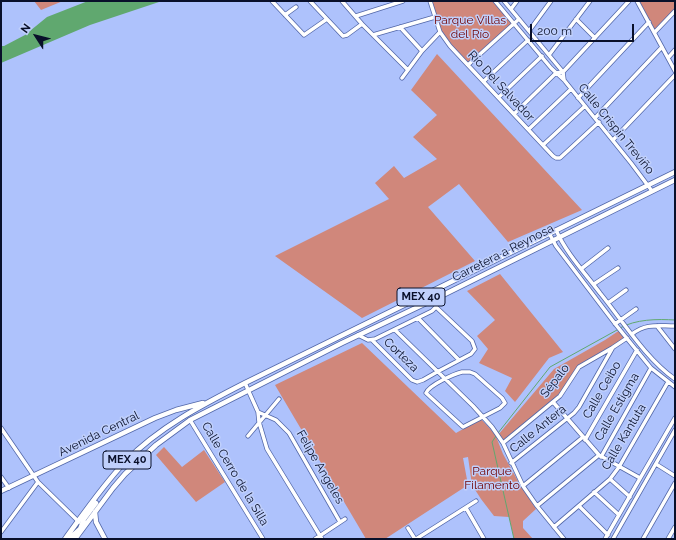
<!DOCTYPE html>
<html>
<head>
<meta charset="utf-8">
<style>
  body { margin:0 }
  #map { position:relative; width:676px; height:540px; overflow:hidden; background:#aec2fc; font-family:Raleway,sans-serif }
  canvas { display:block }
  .frame { position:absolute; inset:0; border:2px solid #09102a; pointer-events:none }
  .north { position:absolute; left:16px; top:16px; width:40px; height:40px; -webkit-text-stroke:3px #c0d0fc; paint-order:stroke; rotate:306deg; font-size:11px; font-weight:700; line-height:16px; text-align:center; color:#09102a }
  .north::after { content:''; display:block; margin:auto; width:14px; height:18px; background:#09102a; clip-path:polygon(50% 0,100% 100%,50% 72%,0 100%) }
  .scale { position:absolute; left:530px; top:24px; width:104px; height:18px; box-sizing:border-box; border:2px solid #09102a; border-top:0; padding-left:5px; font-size:12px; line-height:14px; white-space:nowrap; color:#09102a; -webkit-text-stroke:3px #c0d0fc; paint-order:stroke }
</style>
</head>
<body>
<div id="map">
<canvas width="676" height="540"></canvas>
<div class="frame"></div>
<div class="north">N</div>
<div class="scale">200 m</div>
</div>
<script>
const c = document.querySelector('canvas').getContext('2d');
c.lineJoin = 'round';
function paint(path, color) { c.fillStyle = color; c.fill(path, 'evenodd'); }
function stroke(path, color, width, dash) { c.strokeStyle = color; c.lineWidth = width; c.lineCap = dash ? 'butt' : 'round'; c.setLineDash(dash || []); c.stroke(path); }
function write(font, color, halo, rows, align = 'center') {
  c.font = font + ' Raleway,sans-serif'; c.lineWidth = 3; c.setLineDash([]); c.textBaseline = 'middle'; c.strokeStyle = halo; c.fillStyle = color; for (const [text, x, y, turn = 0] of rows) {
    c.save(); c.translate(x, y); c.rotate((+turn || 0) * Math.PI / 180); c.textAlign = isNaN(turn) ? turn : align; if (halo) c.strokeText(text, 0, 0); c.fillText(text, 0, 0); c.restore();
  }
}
const green = new Path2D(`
  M34 1H63L41 10Z
  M430 1H495L514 23 468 65 443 38Z
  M637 1H675V11L655 32Z
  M437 54 582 210 508 242 459 184 428 207 475 261 362 318 275 256 389 199 375 183 394 166 404 178 437 159 413 137 437 115 411 90Z
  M500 274 563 352 549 358 515 402 505 391 512 378 479 363 488 349 477 336 495 320 467 291Z
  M620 330 627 338 582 365 560 396 503 443 498 435 554 369 605 340Z
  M362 343 456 433 481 419 495 434 503 454 518 481 536 509 523 521V528L533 539H514L509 517 494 516 481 499 472 485 468 457 463 458 468 485 385 539H366L275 385Z
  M164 447 182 467 204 450 225 482 196 502 156 455Z`);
const water = new Path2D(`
  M88 1H162L90 25 1 63V46H4L25 35 47 17Z`);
const stream = new Path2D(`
  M620 328C636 319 657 319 675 320
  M498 433 550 367 617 330
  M496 436 492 442 514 539`);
const minor = new Path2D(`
  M272 1 304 35 327 19
  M310 1 343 36 347 35 362 24
  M342 1 362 24 408 70
  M430 1 440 32 450 46 553 156 556 158H560L599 122
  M495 1 551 68 564 80 631 163 652 191
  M504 1 563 72 564 80
  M637 1 675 71
  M511 9 517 1
  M285 15 296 7
  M356 16 403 1
  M576 19 595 38
  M400 27 422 51
  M529 31 551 1
  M655 32 675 11
  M373 35 435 17
  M549 55 590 1
  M668 58 675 50
  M468 65 519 19
  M402 78 422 51 440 32
  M484 81 528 40
  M499 97 542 56
  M578 98 649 22
  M514 114 556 73 563 72 629 1
  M595 118 662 47
  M529 129 571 89
  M613 140 675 75
  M543 145 585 106
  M556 230C566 253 585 273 600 293 622 320 646 359 675 379
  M549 233 556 246 616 325 651 368 675 387
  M581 269 608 248
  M594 284 618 268
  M608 303 626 290
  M418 318 459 360
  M615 324 636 309
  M657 326 675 349
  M395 330 473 406 492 427 503 443 523 486 537 506 564 539
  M632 334C647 323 657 326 675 326
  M358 335 368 340 375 339 432 311 436 307
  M372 340 412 380 417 382 423 380 437 372 471 354 475 349 472 341 436 307
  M462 372H470L475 374 502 398 505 403 500 408 463 427 426 393C429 385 454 374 462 372Z
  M245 383 258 412 259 422 267 449 322 539
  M553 402 599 455 640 478
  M258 412 276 420 289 433 340 522
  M190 420 263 539
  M1 428 38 482 79 522
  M248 436 279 399
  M585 440 637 350
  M503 443 560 396 579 367 612 348 627 338
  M601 457 651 368
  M511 463 574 413 579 407 612 349
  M656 464 675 476
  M1 477 9 488
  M610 479 630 497
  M523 486 583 437
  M594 492 619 515
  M537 506 599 455
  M579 506 608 535
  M466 508 484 539
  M554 527 610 479 619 467 668 382
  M408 528 415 539
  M1 532 38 482
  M315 539 345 519
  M416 539 476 501
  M605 539 675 418
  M613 539 675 430
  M643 539 675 483
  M668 539 675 527`);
const major = new Path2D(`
  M1 491 155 418 176 410 203 403
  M95 512 96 522 105 539
  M80 529 84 519 96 503
  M65 539C84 513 103 485 125 462 159 427 202 405 245 383L675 172
  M69 539 81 528
  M75 539 113 488 125 474 156 445 190 420 342 343 439 297 675 180`);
const shields = [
  [421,297,48],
  [127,460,48]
];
const shieldNames = [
  ["MEX 40",421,297],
  ["MEX 40",127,460]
];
const parkNames = [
  ["Parque Villas",470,20],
  ["del Río",470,34],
  ["Parque",492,471],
  ["Filamento",492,485]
];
const streetNames = [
  ["Río Del Salvador",501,86,47],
  ["Calle Crispín Treviño",616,129,51],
  ["Carretera a Reynosa",503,253,-27],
  ["Corteza",401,355,44],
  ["Sépalo",555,381,-52],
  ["Calle Ceibo",602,390,-60],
  ["Calle Estigma",617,407,-60],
  ["Calle Antera",538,429,-39],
  ["Avenida Central",99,434,-26],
  ["Calle Kantuta",624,437,-59],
  ["Felipe Angeles",320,467,60],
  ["Calle Cerro de la Silla",235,474,59]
];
paint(green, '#d0877b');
paint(water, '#60a86f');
stroke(stream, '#60a86f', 1);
stroke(minor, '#5267a8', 5);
stroke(major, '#5267a8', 6);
stroke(minor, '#fff', 3.5);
stroke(major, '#fff', 4.5);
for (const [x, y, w] of shields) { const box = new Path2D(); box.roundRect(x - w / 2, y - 9, w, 18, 3); c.fillStyle = '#c0d0fc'; c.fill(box); stroke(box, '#09102a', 1); }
write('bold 11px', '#09102a', null, shieldNames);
write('12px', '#700000', '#c0d0fc', parkNames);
write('12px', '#09102a', '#c0d0fc', streetNames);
</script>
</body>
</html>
